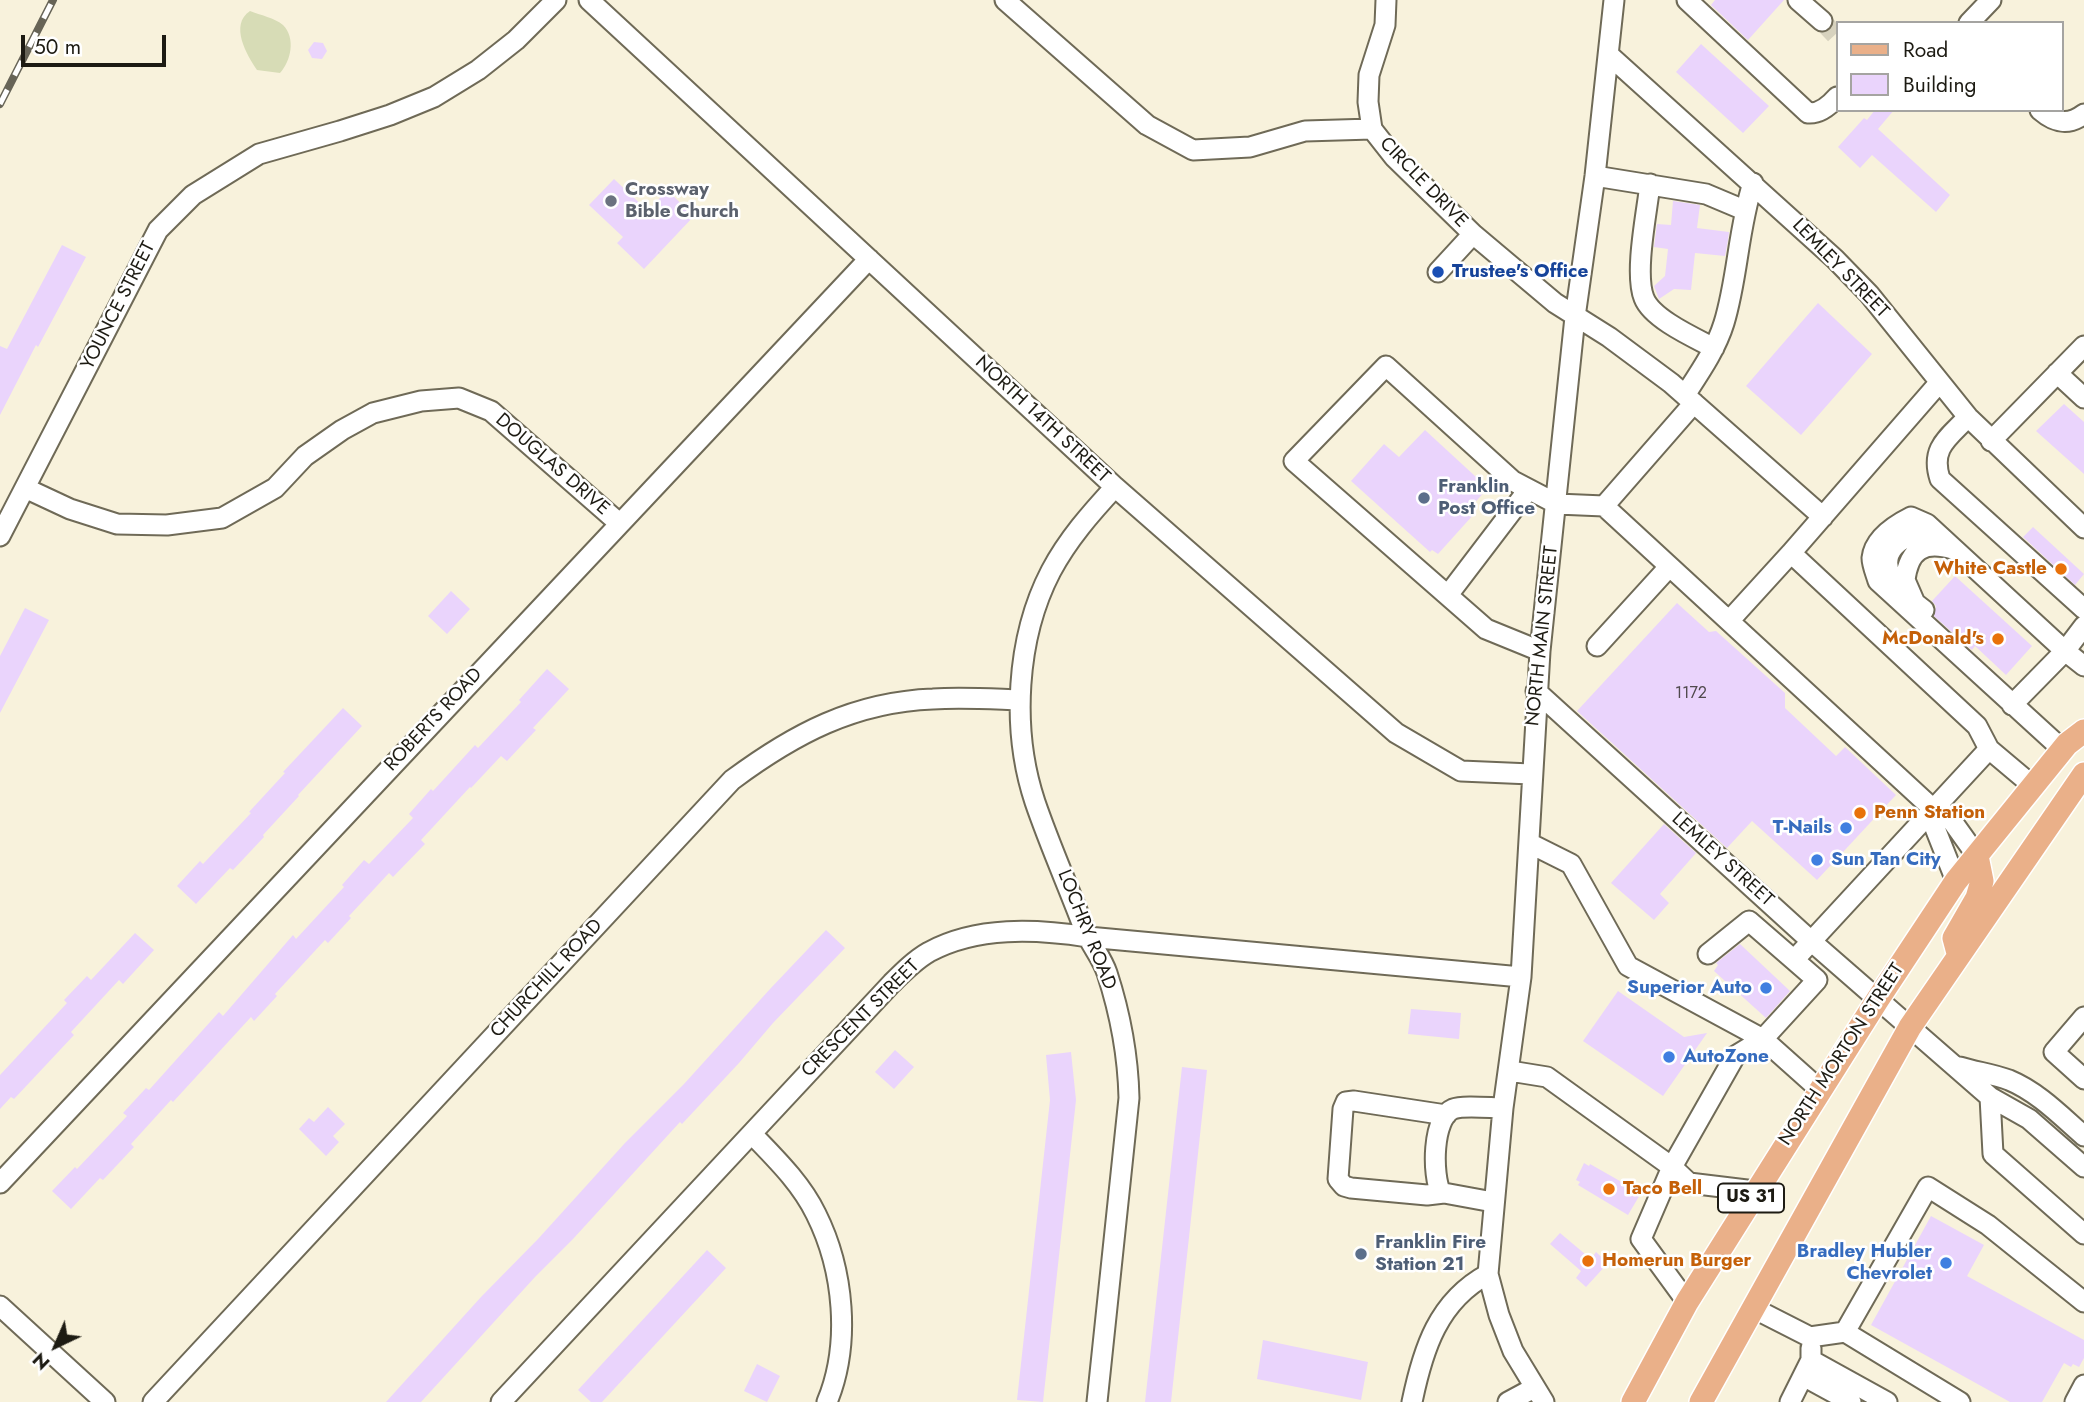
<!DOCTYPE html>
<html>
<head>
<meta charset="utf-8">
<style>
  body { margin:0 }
  #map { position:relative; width:2084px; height:1402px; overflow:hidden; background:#f8f2dc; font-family:Jost,sans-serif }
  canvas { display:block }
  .legend { position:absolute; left:1836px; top:21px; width:228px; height:91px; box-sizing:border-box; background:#fff; border:2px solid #a5a4a1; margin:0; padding:9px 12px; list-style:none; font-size:21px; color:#1d1b13 }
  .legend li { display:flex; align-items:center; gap:14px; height:35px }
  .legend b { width:35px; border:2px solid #a5a4a1 }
  .north { position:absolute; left:21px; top:1311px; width:70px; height:70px; -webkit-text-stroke:5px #fff; paint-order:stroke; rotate:224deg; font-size:19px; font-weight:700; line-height:28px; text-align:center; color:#1d1b13 }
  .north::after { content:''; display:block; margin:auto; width:24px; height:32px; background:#1d1b13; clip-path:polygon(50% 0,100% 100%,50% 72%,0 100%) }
  .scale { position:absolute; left:21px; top:35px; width:145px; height:32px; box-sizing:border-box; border:4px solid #1d1b13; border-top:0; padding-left:9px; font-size:21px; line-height:24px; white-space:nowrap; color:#1d1b13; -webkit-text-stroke:5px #fff; paint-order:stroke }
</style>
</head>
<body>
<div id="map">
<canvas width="2084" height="1402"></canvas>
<ul class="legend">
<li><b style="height:9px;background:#eab089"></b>Road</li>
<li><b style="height:19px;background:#ead4fc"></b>Building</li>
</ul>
<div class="north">N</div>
<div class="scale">50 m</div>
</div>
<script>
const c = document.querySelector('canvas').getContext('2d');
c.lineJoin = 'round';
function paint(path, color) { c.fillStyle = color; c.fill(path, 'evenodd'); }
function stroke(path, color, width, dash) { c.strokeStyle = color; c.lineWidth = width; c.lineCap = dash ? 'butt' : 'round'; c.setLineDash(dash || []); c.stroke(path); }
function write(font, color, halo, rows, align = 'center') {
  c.font = font + ' Jost,sans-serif'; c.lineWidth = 5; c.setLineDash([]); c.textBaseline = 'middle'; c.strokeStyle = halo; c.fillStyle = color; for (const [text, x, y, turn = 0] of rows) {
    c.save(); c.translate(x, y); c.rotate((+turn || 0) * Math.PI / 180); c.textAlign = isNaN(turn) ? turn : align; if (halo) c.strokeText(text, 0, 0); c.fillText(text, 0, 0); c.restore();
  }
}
const green = new Path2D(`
  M250 11C260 15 275 18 283 25 296 38 291 61 280 73L257 70C247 55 229 25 250 11Z`);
const building = new Path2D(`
  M1715 0H1784L1748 40 1711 5Z
  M314 42 323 43 327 51 322 59 312 58 308 50Z
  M1701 44 1769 106 1743 133 1676 72Z
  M1875 110H1894L1878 129 1950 195 1936 212 1872 155 1860 168 1838 147 1864 118 1867 120Z
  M614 179 648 211 667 190 694 216 644 269 617 243 623 237 589 205Z
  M1673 201 1700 205 1697 228 1729 232 1728 240 1725 256 1695 253 1691 290 1674 289 1659 299 1654 286 1665 276 1668 249 1654 247 1657 224 1671 225Z
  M62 245 86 257 38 347 36 345 0 415V346L7 349Z
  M1818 303 1872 354 1801 435 1746 386Z
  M2064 404 2084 422V474L2036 431Z
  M1425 430 1488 488 1469 509 1474 514 1438 554 1432 550 1430 552 1351 481 1384 444 1399 457Z
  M2033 527 2084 574 2075 585 2023 537Z
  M1955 576 2032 646 2006 675 1975 646 1972 650 1934 616 1936 606 1932 601Z
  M451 591 470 609 447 634 428 616Z
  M1677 603 1709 632 1716 631 1785 693V708L1836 756 1845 747 1896 795 1817 880 1752 821 1727 848 1577 711Z
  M25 608 49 620 0 713V656Z
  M547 669 569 689 533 728 536 730 507 761 501 756 471 788 470 787 421 840 425 844 393 877 389 873 349 916 351 918 328 943 325 940 275 994 277 996 254 1021 251 1017 173 1102 171 1100 131 1144 134 1147 103 1180 100 1178 71 1209 52 1191 75 1167 77 1169 127 1116 123 1113 146 1088 149 1090 219 1012 223 1016 293 935 296 939 344 887 342 885 364 860 369 864 413 818 409 814 431 789 433 791 475 745 478 748 521 702 519 700Z
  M343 708 362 726 298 795 299 796 263 835 264 837 233 870 230 868 196 904 177 886 200 861 203 864 251 813 249 812 285 773 283 772Z
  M1664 824 1696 853 1660 894 1669 903 1654 920 1611 883Z
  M826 930 845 948 773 1023 739 1063 682 1124 680 1122 573 1239 535 1277 421 1402H386L481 1297 538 1239 625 1143 684 1084 770 989Z
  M135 933 154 950 123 984 119 980 71 1032 74 1035 45 1066 14 1099 11 1097 0 1109V1075L67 1003 64 1000 87 976 91 980Z
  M1740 944 1790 991 1766 1018 1714 971 1718 965 1716 963Z
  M1618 991 1684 1037 1707 1033 1663 1096 1583 1041Z
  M1411 1009 1461 1013 1459 1039 1408 1034Z
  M895 1050 914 1067 894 1089 875 1072Z
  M1071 1052 1076 1100 1043 1402 1017 1400 1050 1100 1046 1055Z
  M1182 1067 1207 1070 1190 1228 1171 1402H1145Z
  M328 1107 345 1124 333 1136 339 1142 326 1156 299 1129 309 1118 314 1122Z
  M1584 1163 1589 1166 1590 1164 1641 1193 1628 1215 1578 1185 1580 1182 1576 1180Z
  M1931 1216 1984 1245 1967 1276 2084 1340V1358L2079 1367 2073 1364 2071 1367 2064 1363 2042 1402H2010L1871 1325Z
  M1560 1233 1591 1259 1596 1252 1608 1263 1586 1287 1576 1278 1581 1271 1550 1244Z
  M707 1250 726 1268 602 1402H591L578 1390Z
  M1263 1340 1368 1362 1361 1400 1257 1379Z
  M757 1364 780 1376 767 1402 744 1391Z`);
const minorTunnel = new Path2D(`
  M1822 21 1837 37`);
const minor = new Path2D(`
  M589 0 1115 487 1396 733 1461 771 1531 774
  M1005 0 1147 125 1193 150 1250 147 1305 131 1372 129
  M1386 0 1385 25 1369 75 1368 102 1372 129 1394 157 1473 234 1555 303 1609 337 1671 383 1823 517
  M1687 0 1808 113C1819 114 1830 105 1837 97
  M1798 0 1822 21
  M1969 23 1991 0
  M1609 55 1835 259 1869 294 1968 417 2084 528
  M2040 110C2055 123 2068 126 2084 114
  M1595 176 1706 194 1744 210
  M1650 184C1647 212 1634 273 1644 298 1652 319 1695 338 1714 348
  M1438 272 1473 234
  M2057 373 2084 398
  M1939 383 1791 553 1977 726 1989 749
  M1685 395C1700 372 1716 349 1724 323 1738 277 1738 229 1753 183
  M1968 417C1948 438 1930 448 1940 479L2084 609
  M1991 441 2084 346
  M25 488 70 509 117 524 167 525 222 518 275 488 305 456 342 430 373 413 421 401 459 398 491 411 619 523
  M1604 506 1694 403
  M0 536 158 230 193 195 259 154 340 131 390 115 434 97 478 70 516 40 556 0
  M1898 586C1871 554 1902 531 1935 532
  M1448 595 1528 490
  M1924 610 1915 603 1905 580C1909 549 1924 541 1953 549
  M1729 621 1791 553
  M1597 646 1669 567
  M1540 651 1486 629 1294 461 1386 366 1513 481 1557 504 1604 506 1932 808 1947 814 1977 856
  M1536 691 1811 941 1990 1097 1993 1154 2084 1234
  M2012 705 2065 651 2084 626
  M2063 750 1878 581C1876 574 1872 565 1872 558 1874 539 1895 525 1911 517L1927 524 2065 651 2084 666
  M1932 808 1933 823 1956 881
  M1529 843 1571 864 1628 966 1763 1039 1819 1089
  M1708 954 1749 921 1794 960 1989 749 2033 786
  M2084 1017 2054 1052 2084 1079
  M1960 1067C1976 1072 1993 1074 2009 1080 2038 1092 2061 1116 2084 1136
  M1510 1071 1547 1077 1672 1167 1735 1056 1763 1039 1817 980 1794 960
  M1990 1097 2029 1119 2084 1167
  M1446 1115 1354 1101 1346 1102 1343 1109 1338 1179 1344 1186 1351 1188 1427 1195 1444 1193 1493 1202
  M752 1134C775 1158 801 1183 816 1214 844 1270 851 1344 827 1402
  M0 1183 869 259
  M1441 1193C1432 1175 1432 1118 1453 1109 1463 1105 1491 1108 1503 1108
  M1687 1302 1641 1239 1672 1167 1689 1183 1755 1191
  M0 1306 105 1402
  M1753 1308 1810 1337 1845 1332
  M1811 1360 1887 1402
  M1803 1376 1851 1402
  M153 1402 732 780C794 734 854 702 933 699 962 697 991 699 1019 700
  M501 1402 892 983C903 972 915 960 929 952 977 926 1036 929 1088 937L1521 977
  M1097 1402 1129 1098C1128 1055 1120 1013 1107 973 1102 958 1091 945 1085 931 1069 888 1050 846 1035 802 1011 730 1016 638 1051 571 1068 539 1091 513 1115 487
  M1412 1402C1423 1349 1438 1301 1488 1274
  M1508 1402 1534 1388
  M1544 1402 1513 1351 1499 1315 1488 1274 1503 1108 1521 977 1540 651 1575 317 1595 176 1614 0
  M1790 1402 1811 1360V1348
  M1960 1402 1845 1332 1928 1187 1988 1225 2084 1302
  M2075 1402 2084 1385`);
const major = new Path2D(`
  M1958 953 1954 938 1977 898 1982 881 1977 856
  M1633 1402 1687 1302 1878 999 1956 881 2067 744 2084 731
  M1701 1402 1910 1027 2084 774`);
const rail = new Path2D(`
  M0 104 53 0`);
const markers = [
  [611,201,7,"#6b7280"],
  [1438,272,7,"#1a4fb4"],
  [1424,498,7,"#5c6f8a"],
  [2061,569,7,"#e8710a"],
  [1998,639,7,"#e8710a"],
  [1860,813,7,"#e8710a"],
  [1846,828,7,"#3f7fe0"],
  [1817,860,7,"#3f7fe0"],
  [1766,988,7,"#3f7fe0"],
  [1669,1057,7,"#3f7fe0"],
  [1609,1189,7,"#e8710a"],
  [1361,1254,7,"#5c6f8a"],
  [1588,1261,7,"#e8710a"],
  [1946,1263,7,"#3f7fe0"]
];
const numberNames = [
  ["1172",1691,694]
];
const shields = [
  [1751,1198,66]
];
const shieldNames = [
  ["US 31",1751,1198]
];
const streetNames = [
  ["CIRCLE DRIVE",1423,183,46],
  ["LEMLEY STREET",1840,269,46],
  ["YOUNCE STREET",119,306,-63],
  ["NORTH 14TH STREET",1042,420,43],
  ["DOUGLAS DRIVE",552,465,41],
  ["NORTH MAIN STREET",1543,636,-84],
  ["ROBERTS ROAD",434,720,-47],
  ["LEMLEY STREET",1722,860,42],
  ["LOCHRY ROAD",1086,930,68],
  ["CHURCHILL ROAD",547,979,-47],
  ["CRESCENT STREET",861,1019,-45],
  ["NORTH MORTON STREET",1842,1055,-57]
];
const worshipNames = [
  ["Crossway",625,190],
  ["Bible Church",625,212]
];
const transitNames = [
  ["Trustee's Office",1452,272]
];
const serviceNames = [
  ["Franklin",1438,487],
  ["Post Office",1438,509],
  ["Franklin Fire",1375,1243],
  ["Station 21",1375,1265]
];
const foodNames = [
  ["White Castle",2047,569,"right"],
  ["McDonald's",1984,639,"right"],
  ["Penn Station",1874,813],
  ["Taco Bell",1623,1189],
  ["Homerun Burger",1602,1261]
];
const shopNames = [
  ["T-Nails",1832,828],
  ["Sun Tan City",1831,860,"left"],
  ["Superior Auto",1752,988],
  ["AutoZone",1683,1057,"left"],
  ["Bradley Hubler",1932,1252],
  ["Chevrolet",1932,1274]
];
paint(green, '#d7dcb6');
paint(building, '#ead4fc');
stroke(minorTunnel, '#d7d2be', 19, [19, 10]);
stroke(minor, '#6f6a57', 23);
stroke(major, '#fff', 26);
stroke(minor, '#fff', 19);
stroke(major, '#eab089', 23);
stroke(rail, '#676457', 8);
stroke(rail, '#fff', 5, [16]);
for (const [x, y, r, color] of markers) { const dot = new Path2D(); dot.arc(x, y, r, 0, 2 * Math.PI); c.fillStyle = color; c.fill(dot); stroke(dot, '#fff', 2.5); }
write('16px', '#50494d', null, numberNames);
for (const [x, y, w] of shields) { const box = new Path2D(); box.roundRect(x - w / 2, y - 14.5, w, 29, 5); c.fillStyle = '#fff'; c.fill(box); stroke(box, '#1d1b13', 2); }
write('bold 18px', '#1d1b13', null, shieldNames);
write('19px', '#1d1b13', '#fff', streetNames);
write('bold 19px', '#5b616d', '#fff', worshipNames, 'left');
write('bold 19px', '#164399', '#fff', transitNames, 'left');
write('bold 19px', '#4e5e75', '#fff', serviceNames, 'left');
write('bold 19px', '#c56008', '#fff', foodNames, 'left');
write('bold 19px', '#366cbe', '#fff', shopNames, 'right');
</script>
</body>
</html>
